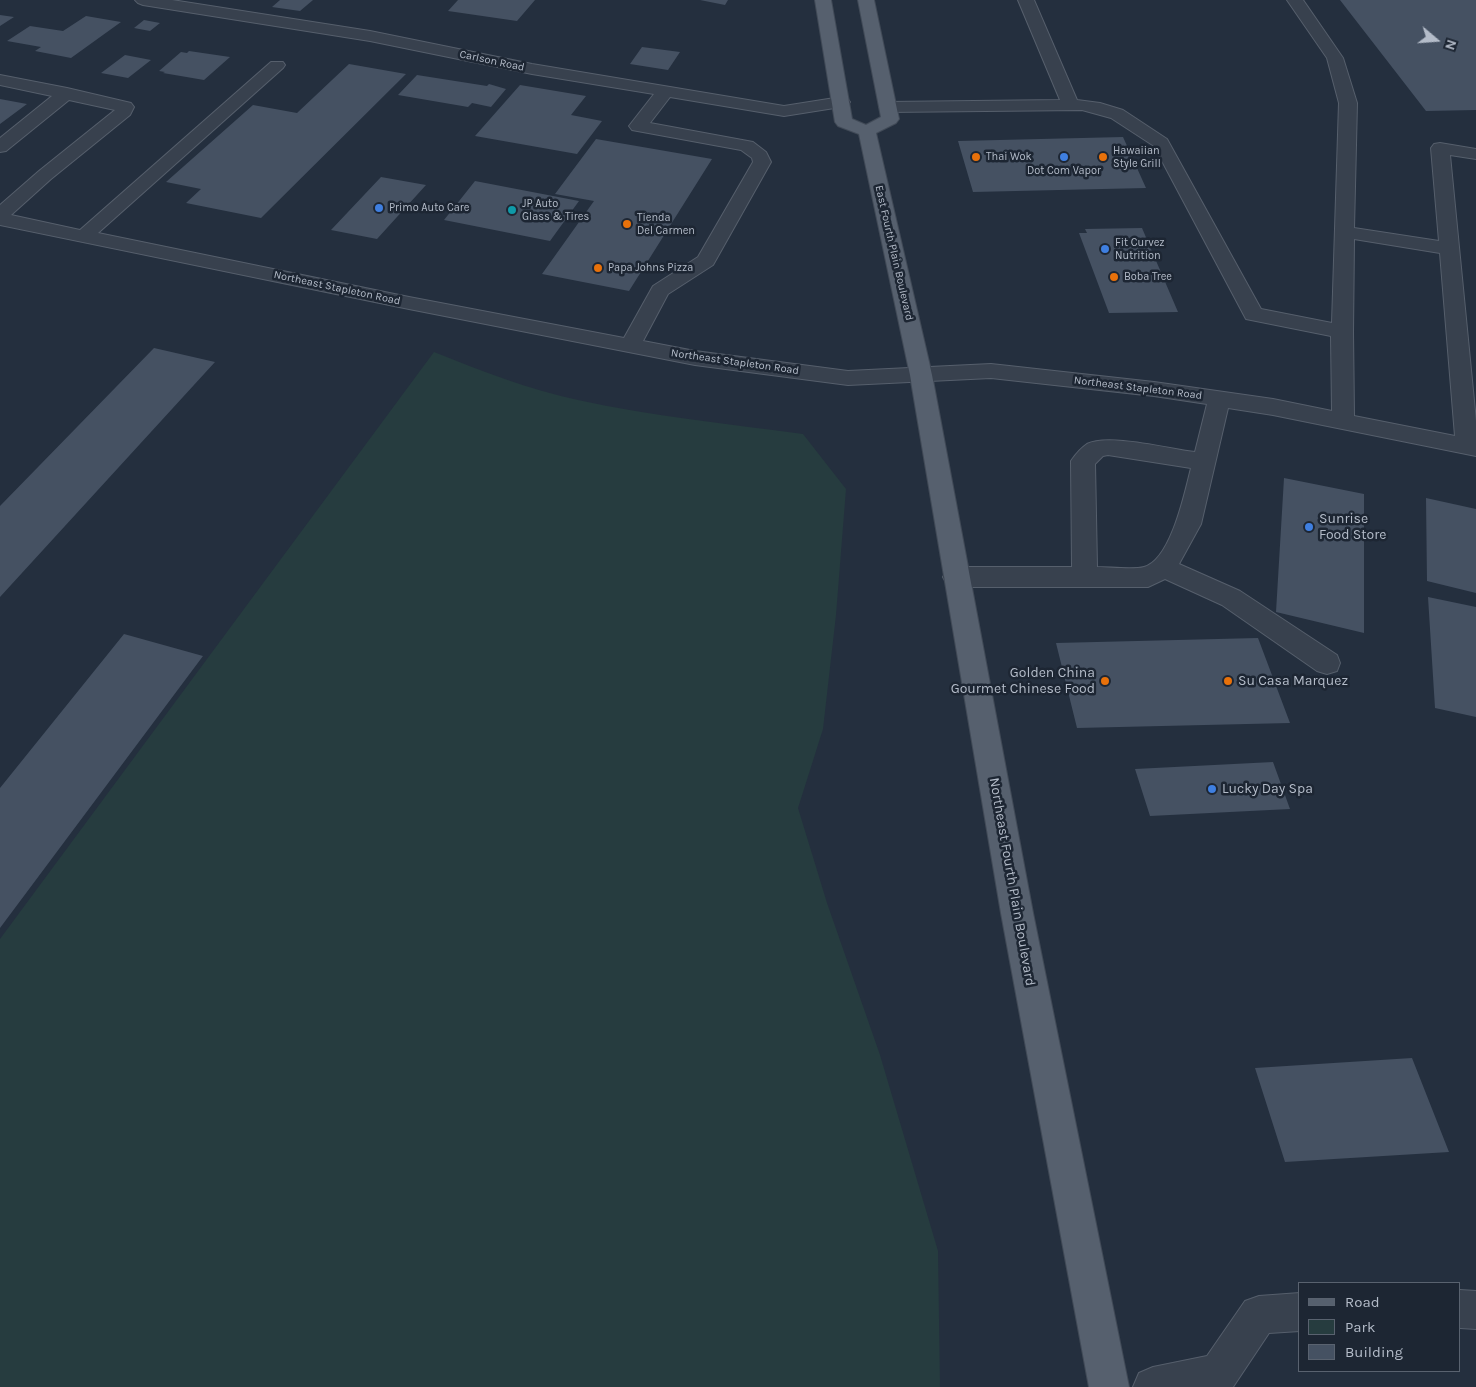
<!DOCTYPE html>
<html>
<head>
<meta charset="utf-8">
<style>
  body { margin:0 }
  #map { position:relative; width:1476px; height:1387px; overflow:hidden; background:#242f3e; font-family:Karla,sans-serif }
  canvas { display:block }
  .legend { position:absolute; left:1298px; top:1282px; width:162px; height:90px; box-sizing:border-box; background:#1d2633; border:1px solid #59626f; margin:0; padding:6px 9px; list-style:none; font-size:15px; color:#b4bcc9 }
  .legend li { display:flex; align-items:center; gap:10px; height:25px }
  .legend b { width:25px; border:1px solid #59626f }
  .north { position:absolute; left:1411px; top:15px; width:50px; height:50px; -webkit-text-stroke:4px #1d2633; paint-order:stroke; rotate:108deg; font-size:14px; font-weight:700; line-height:20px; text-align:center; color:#b4bcc9 }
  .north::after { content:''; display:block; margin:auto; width:18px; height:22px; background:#b4bcc9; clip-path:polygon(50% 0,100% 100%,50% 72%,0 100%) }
</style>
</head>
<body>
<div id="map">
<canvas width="1476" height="1387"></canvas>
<ul class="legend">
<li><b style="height:6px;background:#56606e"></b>Road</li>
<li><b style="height:14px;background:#263c3f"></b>Park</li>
<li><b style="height:14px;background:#455162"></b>Building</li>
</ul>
<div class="north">N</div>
</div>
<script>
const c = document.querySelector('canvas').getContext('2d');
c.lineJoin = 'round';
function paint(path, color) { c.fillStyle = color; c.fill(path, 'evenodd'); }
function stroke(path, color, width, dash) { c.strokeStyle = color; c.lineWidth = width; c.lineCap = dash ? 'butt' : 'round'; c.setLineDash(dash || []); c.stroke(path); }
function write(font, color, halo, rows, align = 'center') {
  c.font = font + ' Karla,sans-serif'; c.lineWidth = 5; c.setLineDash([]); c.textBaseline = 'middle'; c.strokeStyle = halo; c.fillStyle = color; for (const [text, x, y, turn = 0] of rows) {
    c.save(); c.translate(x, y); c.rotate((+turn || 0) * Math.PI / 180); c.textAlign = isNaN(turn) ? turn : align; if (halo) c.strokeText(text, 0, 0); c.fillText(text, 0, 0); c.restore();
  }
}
const green = new Path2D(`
  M434 352C479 370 530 390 578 400 652 416 728 424 803 434L846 489 836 615 823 729 798 808 827 903 880 1055 938 1251 940 1387H0V939Z`);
const building = new Path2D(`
  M280 0H313L300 11 272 7Z
  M458 0H535L517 21 448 11Z
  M700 0H728L725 5Z
  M1340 0H1476V110L1426 111Z
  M0 15 14 17 0 26Z
  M86 16 121 22 71 58 35 51 41 47 7 41 30 26 63 31Z
  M144 20 160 23 150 31 134 28Z
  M642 47 680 52 668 70 630 64Z
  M189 51 230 57 204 80 163 73 165 72 159 71 181 52 187 53Z
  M125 55 151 60 128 78 101 73Z
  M349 64 406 74 261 218 186 203 201 189 166 182 253 105 297 113Z
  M417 75 487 86 489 84 506 89 491 107 472 103 468 107 398 95Z
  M520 85 586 96 571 115 602 121 577 154 475 136Z
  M0 99 27 104 0 124Z
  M1123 137 1146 188 973 192 958 141Z
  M596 139 712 159 629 291 542 274 594 201 555 194Z
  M381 177 426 185 377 239 331 230Z
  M475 181 579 201 550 241 444 220Z
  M1142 228 1178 312 1109 313 1079 233H1087L1085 229Z
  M154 348 215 362 0 597V506Z
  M1284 478 1364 494V633L1276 612Z
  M1426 498 1476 509V593L1427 581Z
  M1428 597 1476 607V717L1435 708Z
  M124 634 203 656 0 928V788Z
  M1258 638 1290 723 1077 728 1056 643Z
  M1273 762 1290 809 1150 816 1135 769Z
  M1412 1058 1449 1152 1285 1162 1255 1068Z`);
const minor = new Path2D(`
  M135 0H172L370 31 532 64 784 106 841 97 847 98 850 102 847 106 784 116 670 97 650 123 753 142 766 152 771 162 713 265 668 294 643 341 695 351 848 371 991 364 1154 382 1273 399 1332 411 1331 336 1246 319 1154 146 1111 118 1082 110 888 112 882 111 879 107 882 103 888 102 1060 100 1018 0H1034L1077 100 1100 103 1123 110 1167 139 1261 309 1332 323 1339 103 1327 58 1287 0H1303L1343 58 1357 103 1354 228 1439 241 1431 148 1434 144 1440 143 1476 149V159L1450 155 1476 421V456L1273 415 1228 408 1201 524 1179 564 1240 591 1337 655 1340 663 1337 671 1327 674 1317 671 1222 605 1165 579 1148 587H956L947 584 943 577 947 570 956 567H1072L1071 461C1075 455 1081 448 1087 444 1108 433 1169 449 1195 452L1207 404 1154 396 991 378 848 385 695 365 409 309 0 225V205L39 171 115 110 69 100 6 151 0 152V138L52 96 0 85V75L67 88 131 103 134 107 130 115 51 179 11 215 80 230 271 62H283L285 65 283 68 98 233 409 297 624 338 653 286 698 257 753 162 752 158 741 150 632 130 629 126 654 94 532 74 370 41 143 5 138 3ZM1354 239 1440 253 1455 436 1354 416 1353 332ZM1108 455 1191 468C1185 492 1171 560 1144 567 1133 570 1110 567 1097 567L1095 464 1103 456Z
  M1460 1290 1476 1291V1329L1460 1328Z
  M1300 1293V1331L1269 1333 1233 1387H1133L1139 1373 1153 1367 1207 1356 1245 1301 1259 1296Z`);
const major = new Path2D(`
  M815 0H831L852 119 866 125 881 117 858 0H874L899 119 896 123 876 133 932 375 1033 913 1129 1387H1089L1001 913 910 375 859 134 838 126 835 122Z`);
const markers = [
  [976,157,5,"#e8710a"],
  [1064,157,5,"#3f7fe0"],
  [1103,157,5,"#e8710a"],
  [379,208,5,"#3f7fe0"],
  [512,210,5,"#0f9aa8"],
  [627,224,5,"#e8710a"],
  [1105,249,5,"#3f7fe0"],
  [598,268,5,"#e8710a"],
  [1114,277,5,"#e8710a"],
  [1309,527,5,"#3f7fe0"],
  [1105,681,5,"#e8710a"],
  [1228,681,5,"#e8710a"],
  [1212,789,5,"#3f7fe0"]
];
const farStreetnames = [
  ["Carlson Road",492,61,12],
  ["East Fourth Plain Boulevard",894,253,77],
  ["Northeast Stapleton Road",337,288,12],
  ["Northeast Stapleton Road",735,362,8],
  ["Northeast Stapleton Road",1138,388,7]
];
const farPoinames = [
  ["Hawaiian",1113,151],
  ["Style Grill",1113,164],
  ["Thai Wok",986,157],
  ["Dot Com Vapor",1064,171,"center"],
  ["JP Auto",522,204],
  ["Glass & Tires",522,217],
  ["Primo Auto Care",389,208],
  ["Tienda",637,218],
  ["Del Carmen",637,231],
  ["Fit Curvez",1115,243],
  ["Nutrition",1115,256],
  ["Papa Johns Pizza",608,268],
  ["Boba Tree",1124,277]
];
const poiNames = [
  ["Sunrise",1319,519],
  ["Food Store",1319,535],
  ["Golden China",1095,673,"right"],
  ["Gourmet Chinese Food",1095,689,"right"],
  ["Su Casa Marquez",1238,681],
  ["Lucky Day Spa",1222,789]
];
const streetNames = [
  ["Northeast Fourth Plain Boulevard",1012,882,80]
];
paint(green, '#263c3f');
paint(building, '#455162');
stroke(minor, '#565f6c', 2);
stroke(major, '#414a57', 2);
paint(minor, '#38414e');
paint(major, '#56606e');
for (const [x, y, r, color] of markers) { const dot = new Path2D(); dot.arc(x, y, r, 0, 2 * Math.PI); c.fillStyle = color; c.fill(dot); stroke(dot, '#1d2633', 2); }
write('11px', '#b4bcc9', '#1d2633', farStreetnames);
write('11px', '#b4bcc9', '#1d2633', farPoinames, 'left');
write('14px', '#b4bcc9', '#1d2633', poiNames, 'left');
write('14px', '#b4bcc9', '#1d2633', streetNames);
</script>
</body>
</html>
